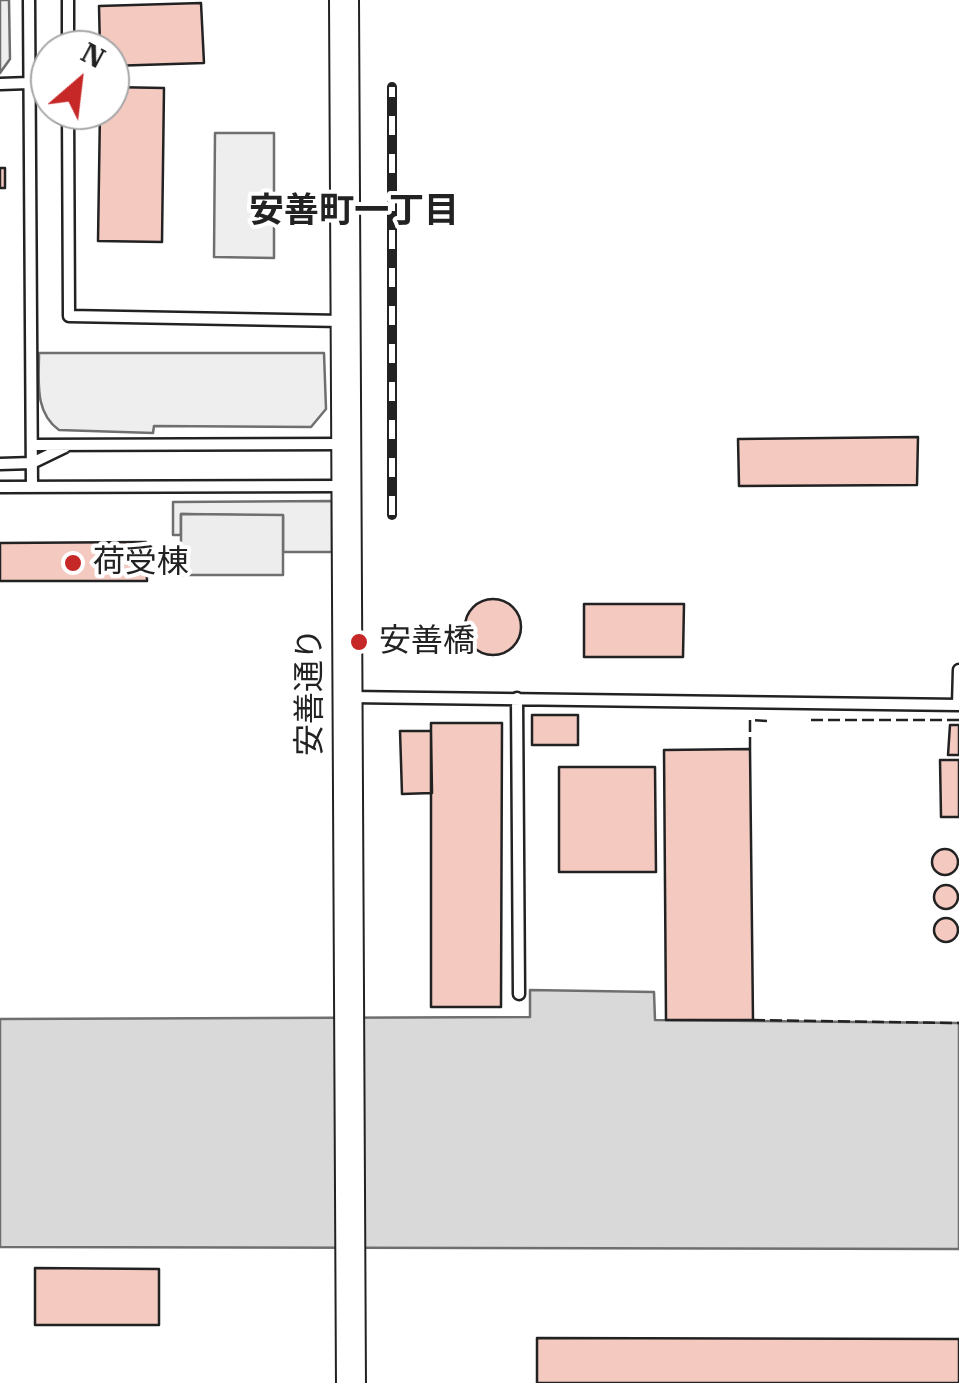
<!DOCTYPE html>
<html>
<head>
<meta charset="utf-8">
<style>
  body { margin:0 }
  #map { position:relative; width:959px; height:1383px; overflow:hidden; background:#fff; font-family:"IBM Plex Serif",serif }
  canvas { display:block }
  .north { position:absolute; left:30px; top:30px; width:100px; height:100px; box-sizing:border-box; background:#fff; border:2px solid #a7a7a7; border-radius:50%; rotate:28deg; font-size:28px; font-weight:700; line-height:40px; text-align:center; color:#222 }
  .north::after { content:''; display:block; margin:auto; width:35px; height:45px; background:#c62828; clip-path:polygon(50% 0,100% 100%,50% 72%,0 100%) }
</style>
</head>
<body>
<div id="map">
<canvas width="959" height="1383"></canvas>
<div class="north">N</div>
</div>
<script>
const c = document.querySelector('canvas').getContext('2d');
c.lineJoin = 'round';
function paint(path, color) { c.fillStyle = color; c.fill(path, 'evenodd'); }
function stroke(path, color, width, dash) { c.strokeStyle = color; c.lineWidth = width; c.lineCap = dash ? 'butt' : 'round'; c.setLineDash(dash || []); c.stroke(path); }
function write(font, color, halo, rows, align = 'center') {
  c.font = font + ' "IBM Plex Serif","Noto Sans JP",serif'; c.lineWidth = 8; c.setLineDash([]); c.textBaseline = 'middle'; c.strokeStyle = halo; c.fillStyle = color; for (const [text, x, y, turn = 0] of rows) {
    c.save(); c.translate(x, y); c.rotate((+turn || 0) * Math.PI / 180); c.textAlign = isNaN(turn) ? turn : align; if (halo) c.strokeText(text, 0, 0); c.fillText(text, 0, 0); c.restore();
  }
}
const green = new Path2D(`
  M0 0H9L10 59 0 73Z
  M215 133H274V258L214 257Z
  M39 353H324L326 409 311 427 154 426 153 433 59 430C34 412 39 381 39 353Z
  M332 501V552H283V516L181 514V535H173V502Z`);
const parking = new Path2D(`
  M181 514 283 515V575H181Z`);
const water = new Path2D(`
  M530 990 654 992 655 1020 959 1023V1249L0 1247V1019L530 1017Z`);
const building = new Path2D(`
  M201 3 204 63 110 66V50H100L99 6Z
  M110 87 164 88 162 242 98 241 100 110H110Z
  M0 168H5V188H0Z
  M918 437 917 485 739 486 738 439Z
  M146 542 147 581H0V543Z
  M465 627a28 28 0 1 1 56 0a28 28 0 1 1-56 0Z
  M584 604H684L683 657H584Z
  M532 715H578V745H532Z
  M431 723H502L501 1007H431Z
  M950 725H959V755H948Z
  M400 731H431L432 793 402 794Z
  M750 749 753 1020H666L664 750Z
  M940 760H959V817H941Z
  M559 767H655L656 872H559Z
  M932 862a13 13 0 1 1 26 0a13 13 0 1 1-26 0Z
  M934 897a12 12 0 1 1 24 0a12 12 0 1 1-24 0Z
  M934 930a12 12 0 1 1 24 0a12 12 0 1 1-24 0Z
  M35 1268 159 1269V1325H35Z
  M537 1338 959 1339V1383H537Z`);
const lane = new Path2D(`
  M29 0 32 487
  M68 0V50
  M0 84 29 83
  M68 110 69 316 342 321
  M32 445 345 444
  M0 464 32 463 65 447
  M0 487 344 486
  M350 697 959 705
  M517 698 519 994
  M958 705 959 670`);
const secondary = new Path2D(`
  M344 0 351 1383`);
const rail = new Path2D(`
  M392 515V87`);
const fence = new Path2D(`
  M811 720H959
  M750 749V720L768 721
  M753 1020 959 1023`);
const markers = [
  [73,563,10,"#c62828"],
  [359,642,10,"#c62828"]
];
const poiNames = [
  ["荷受棟",93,563],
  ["安善橋",379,642]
];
const streetNames = [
  ["安善通り",311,692,-90]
];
const neighbourhoodNames = [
  ["安善町一丁目",354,212]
];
paint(green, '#eee');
stroke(green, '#6f6f6f', 2.5);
paint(parking, '#ededed');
stroke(parking, '#6f6f6f', 2.5);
paint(water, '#d9d9d9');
stroke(water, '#6f6f6f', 2.5);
paint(building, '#f3c9c0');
stroke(building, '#222', 2.5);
stroke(lane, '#222', 15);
stroke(secondary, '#222', 32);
stroke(lane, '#fff', 10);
stroke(secondary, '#fff', 28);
stroke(rail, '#222', 10);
stroke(rail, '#fff', 6, [19]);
stroke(fence, '#222', 2.5, [12, 5]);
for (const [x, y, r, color] of markers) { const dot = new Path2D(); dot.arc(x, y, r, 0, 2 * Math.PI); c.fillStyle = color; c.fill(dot); stroke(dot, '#fff', 4); }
write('32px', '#222', '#fff', poiNames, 'left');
write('32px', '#222', '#fff', streetNames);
write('bold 35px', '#222', '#fff', neighbourhoodNames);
</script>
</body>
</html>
